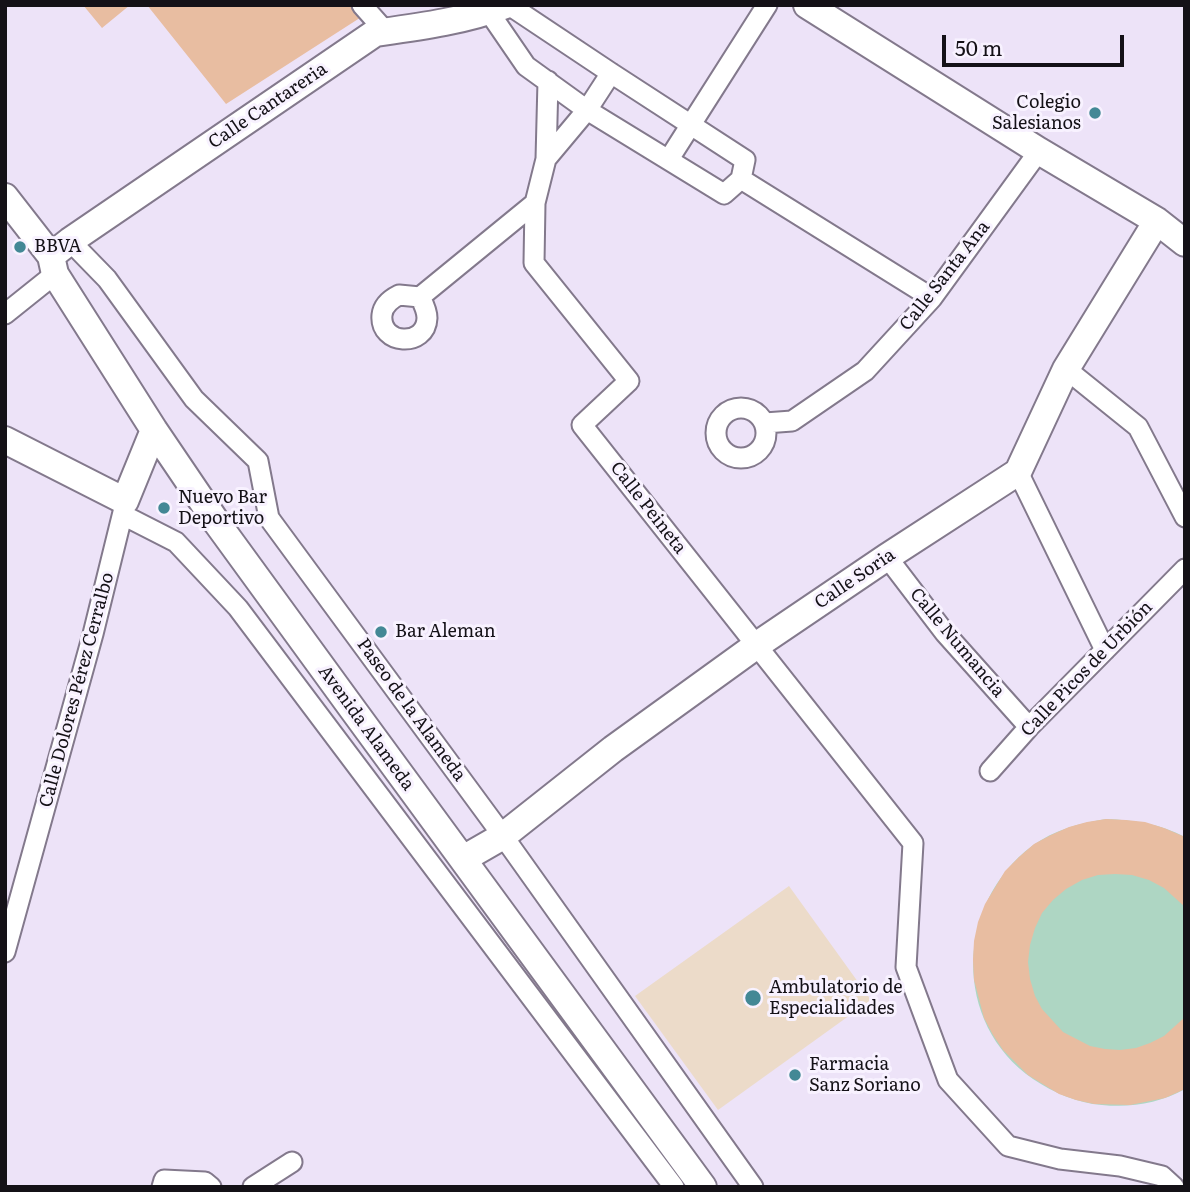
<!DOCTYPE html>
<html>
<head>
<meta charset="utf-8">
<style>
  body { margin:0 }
  #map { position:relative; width:1190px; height:1192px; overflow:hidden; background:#ede3f8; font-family:Literata,serif }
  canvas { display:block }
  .frame { position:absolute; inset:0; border:7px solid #141117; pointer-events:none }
  .scale { position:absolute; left:942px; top:35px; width:182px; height:32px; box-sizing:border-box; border:4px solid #141117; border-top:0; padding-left:9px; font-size:21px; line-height:24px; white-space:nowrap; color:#141117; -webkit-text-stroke:5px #f8f2ff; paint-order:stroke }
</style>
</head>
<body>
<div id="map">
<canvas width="1190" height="1192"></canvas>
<div class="frame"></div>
<div class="scale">50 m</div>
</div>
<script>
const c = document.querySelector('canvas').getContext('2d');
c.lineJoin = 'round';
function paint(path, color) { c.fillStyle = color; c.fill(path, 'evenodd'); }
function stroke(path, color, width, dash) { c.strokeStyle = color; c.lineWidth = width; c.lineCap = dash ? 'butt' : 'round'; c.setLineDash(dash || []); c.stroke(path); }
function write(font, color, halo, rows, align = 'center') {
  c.font = font + ' Literata,serif'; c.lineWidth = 6; c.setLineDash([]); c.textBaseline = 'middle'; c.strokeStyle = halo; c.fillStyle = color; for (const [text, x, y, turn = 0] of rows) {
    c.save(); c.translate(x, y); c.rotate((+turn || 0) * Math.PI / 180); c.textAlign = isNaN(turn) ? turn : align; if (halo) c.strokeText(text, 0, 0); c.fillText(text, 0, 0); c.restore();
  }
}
const medical = new Path2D(`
  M789 886 871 1000 718 1110 635 996Z`);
const green = new Path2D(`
  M1106 819C1134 820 1160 824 1185 837V1089C1160 1103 1131 1108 1102 1105 1077 1103 1054 1093 1033 1079 952 1023 955 904 1032 846 1054 830 1080 823 1106 819Z`);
const building = new Path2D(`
  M83 5H130L102 28Z
  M147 5H357L366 14 226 104Z
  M1106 819 1126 820 1145 822 1164 828 1185 837V907L1164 888 1149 880 1132 875 1115 874 1098 875 1082 880 1066 889 1053 900 1042 913 1035 928 1030 945 1028 962 1030 979 1035 996 1042 1009 1063 1032 1090 1046 1105 1049 1120 1050 1136 1048 1150 1043 1164 1036 1185 1017V1089L1165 1098 1130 1105 1094 1104 1076 1100 1059 1094 1028 1075 1003 1050 993 1035 984 1018 974 980 973 960 974 941 978 922 985 904 1005 871 1019 857 1034 844 1051 835 1069 827 1087 822Z`);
const street = new Path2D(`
  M362 5 386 32
  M509 5 611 73 745 160 741 179
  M489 12 526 66 587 110 724 194 741 179
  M548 81 546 159 535 203 534 263 629 381 582 425 913 843 906 967 948 1080 1008 1146 1060 1159 1120 1166 1162 1176 1174 1187
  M546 159 587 110 611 73
  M669 159 767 5
  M741 179 932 298
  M70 241 107 279 194 399 258 461 269 518 503 836 753 1187
  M399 295 420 297C423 303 427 310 427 318 426 348 379 345 382 315 383 305 391 299 399 295Z
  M420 297 535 203
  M5 314 55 274
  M1066 369 1138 427 1185 517
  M716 433a25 25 0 1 1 50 0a25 25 0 1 1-50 0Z
  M765 423 792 421 865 371 932 298 1039 151
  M1018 472 1105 650
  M123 515 176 542 238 608 674 1187
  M887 557 945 633 1029 727
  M990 771 1029 727 1185 569
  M5 952 93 634 125 504
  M162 1187 164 1180 205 1182 211 1187
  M253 1187 292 1162`);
const secondary = new Path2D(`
  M807 5 1039 151 1157 221 1185 243
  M5 197 51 256 55 274 154 430 217 523 351 707 703 1187
  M51 256 70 241 375 33C418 27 465 21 506 5
  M5 440 125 501 154 430
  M463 859 503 836 613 749 757 645 887 557 1018 472 1066 369 1157 221`);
const markers = [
  [1095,113,7,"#438895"],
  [20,247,7,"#438895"],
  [164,508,7,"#438895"],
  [381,632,7,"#438895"],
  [753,998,9,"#438895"],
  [795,1075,7,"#438895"]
];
const poiNames = [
  ["Colegio",1081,103,"right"],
  ["Salesianos",1081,124,"right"],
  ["BBVA",34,247],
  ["Nuevo Bar",178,498],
  ["Deportivo",178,519],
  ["Bar Aleman",395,632],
  ["Ambulatorio de",769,988],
  ["Especialidades",769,1009],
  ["Farmacia",809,1065],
  ["Sanz Soriano",809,1086]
];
const streetNames = [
  ["Calle Cantareria",268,106,-34],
  ["Calle Santa Ana",945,276,-52],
  ["Calle Peineta",648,508,52],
  ["Calle Soria",855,579,-34],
  ["Calle Numancia",957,643,50],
  ["Calle Picos de Urbión",1087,669,-46],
  ["Calle Dolores Pérez Cerralbo",77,690,-75],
  ["Paseo de la Alameda",411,710,54],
  ["Avenida Alameda",366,728,54]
];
paint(medical, '#ecdbc9');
paint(green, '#aed6c3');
paint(building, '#e8bda1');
stroke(street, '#83798c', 23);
stroke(secondary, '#83798c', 30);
stroke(street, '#fff', 19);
stroke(secondary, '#fff', 26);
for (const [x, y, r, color] of markers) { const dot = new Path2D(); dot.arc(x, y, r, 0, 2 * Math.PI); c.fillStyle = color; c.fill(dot); stroke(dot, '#f8f2ff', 2.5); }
write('18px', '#141117', '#f8f2ff', poiNames, 'left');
write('18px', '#141117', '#f8f2ff', streetNames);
</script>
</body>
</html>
